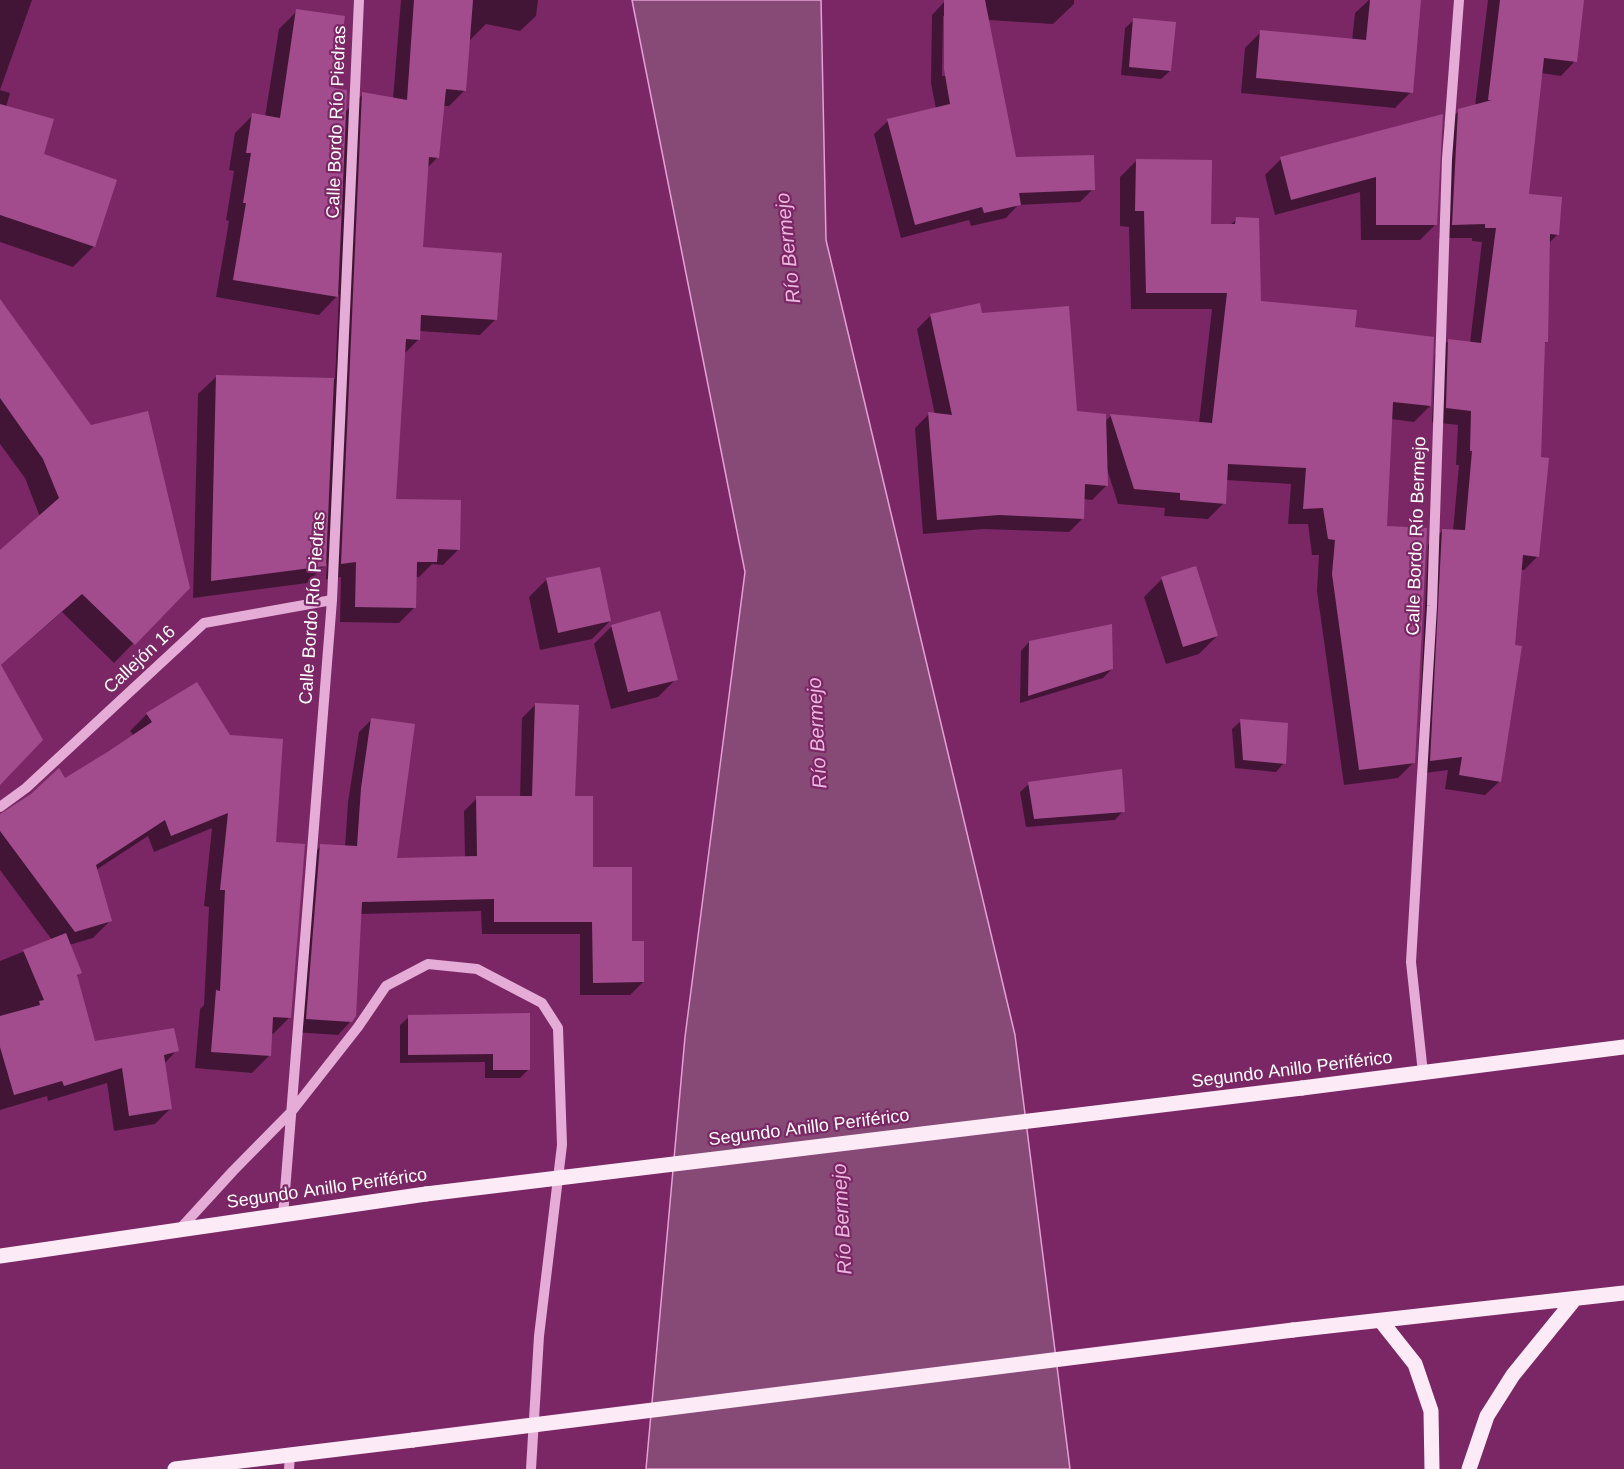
<!DOCTYPE html>
<html>
<head>
<meta charset="utf-8">
<style>
  body { margin:0 }
  canvas { display:block; background:#7b2765 }
</style>
</head>
<body>
<canvas width="1624" height="1469"></canvas>
<script>
const c = document.querySelector('canvas').getContext('2d');
c.lineJoin = 'round';
function paint(path, color) { c.fillStyle = color; c.fill(path, 'evenodd'); }
function stroke(path, color, width, dash) { c.strokeStyle = color; c.lineWidth = width; c.lineCap = dash ? 'butt' : 'round'; c.setLineDash(dash || []); c.stroke(path); }
function write(font, color, halo, rows, align = 'center') {
  c.font = font + ' Arial,sans-serif'; c.lineWidth = 4.5; c.setLineDash([]); c.textBaseline = 'middle'; c.strokeStyle = halo; c.fillStyle = color; for (const [text, x, y, turn = 0] of rows) {
    c.save(); c.translate(x, y); c.rotate((+turn || 0) * Math.PI / 180); c.textAlign = isNaN(turn) ? turn : align; if (halo) c.strokeText(text, 0, 0); c.fillText(text, 0, 0); c.restore();
  }
}
const water = new Path2D(`
  M632 0H821L826 240 1015 1035 1070 1469H646L685 1037 745 572Z`);
const shadow = new Path2D(`
  M0 0H32L0 90 10 93 6 107 42 155 94 246 73 267 0 242Z
  M401 0H538L536 16 520 31 486 24 469 41 464 91 449 106H443L438 157 427 168 422 249 496 319 480 335 419 331V339L404 354 394 501 459 549 443 565 432 564 419 577H415V607L399 623 340 622 341 577 326 579 327 563 307 583 193 598 198 394 216 377 335 379 339 294 319 315 216 297 229 221 226 220 234 171 229 170 235 133 253 115 265 117 279 29 297 11 332 89 345 112 363 94 393 99Z
  M946 0H1074V4L1053 24 988 20 1015 158 1093 189 1080 202 1018 205 1006 218 971 226 969 220 901 238 874 134 888 121 936 109 931 83 932 15ZM943 16H946L945 76H942Z
  M1369 0H1395L1411 92 1395 108 1241 93 1245 48 1261 32 1352 41 1355 13Z
  M1488 0H1583L1575 61 1561 76 1541 73 1527 195 1558 234 1549 243 1546 342 1543 345 1538 556 1524 570H1521L1500 781 1485 795 1445 789 1448 770 1417 774 1428 545 1443 530 1453 531 1459 465H1456L1458 425 1432 422 1435 354 1449 340 1470 343 1482 242 1472 241V238H1439L1444 125 1459 111 1475 106Z
  M1134 20 1170 71 1161 79 1121 75 1125 28Z
  M1441 116 1436 224 1420 240H1361L1360 192 1275 215 1265 175 1281 159Z
  M1136 161 1210 226 1230 225 1237 219 1260 302 1354 328 1430 406 1414 422 1391 419 1386 528 1414 762 1398 778 1344 785 1317 591 1319 555H1312L1308 524H1288L1291 484 1226 480 1224 503 1208 519 1164 516 1165 508 1118 504 1107 469 1106 486 1092 500 1083 499V518L1069 532 984 529 923 534 915 428 929 414 935 415 917 329 931 315 981 314 1076 412 1104 422 1111 416 1199 423 1212 309H1131L1129 227 1120 226V177Z
  M0 334 188 587 114 663 62 612 0 666V783V552L40 517 25 478 0 444Z
  M547 579 610 621 592 639 540 650 529 597Z
  M1162 579 1217 636 1199 654 1166 664 1144 597Z
  M612 626 676 679 658 697 611 709 594 644Z
  M1029 642 1112 669 1103 678 1020 703 1021 651Z
  M535 705 573 798 591 869 631 942 643 982 630 995H580V934H482L481 911 360 914 351 1021 338 1035 294 1032 308 859 321 846 345 847 348 802 359 732 372 719 395 860 465 858 464 811 477 798H520L522 718Z
  M147 714 275 843 290 1017 273 1034H270L269 1056 252 1073 195 1068 200 1009 204 1005 209 907 204 906 212 828 154 852 148 836 96 870 110 921 93 938 69 945 80 973 76 977 94 1042 177 1050 164 1064 171 1108 155 1124 114 1131 107 1083 48 1101 47 1096 0 1110V961L52 940 0 870V815L64 780 134 736 130 731Z
  M1241 721 1284 763 1276 772 1235 768 1232 729Z
  M1029 784 1123 811 1115 820 1026 827 1020 792Z
  M409 1017 529 1069 520 1078H485V1062L400 1063V1025Z`);
const building = new Path2D(`
  M414 0H473L466 91 446 89 439 158 429 157 423 247 502 253 497 320 421 315 420 340 406 339 396 499 461 500 460 550 438 549 437 562H417L416 608 355 607 356 562 341 564 362 92 407 100Z
  M944 0H985L1016 157 1094 155 1095 190 1019 193 1021 205 984 213 982 207 915 225 887 119 950 104 944 69Z
  M1370 0H1421L1413 93 1256 78 1260 30 1366 40Z
  M1500 0H1584L1577 62 1544 58 1529 194 1562 197 1559 235 1550 234 1548 342H1545L1541 457 1549 458 1539 557 1523 555 1515 645 1522 646 1501 782 1459 775 1462 757 1430 761 1442 529 1465 530 1472 451H1470L1471 411 1446 408 1448 339 1481 343 1496 228H1485V224L1452 225 1458 109 1492 100H1488Z
  M296 9 345 16 334 88 347 90 338 297 233 280 246 203H243L251 153H246L252 113 280 118Z
  M1133 18 1176 22 1171 71 1129 67Z
  M0 104 54 119 44 154 117 180 95 247 0 215Z
  M1443 114 1437 225H1376V177L1291 200 1280 157Z
  M1136 159 1212 160 1211 224H1235L1236 217 1259 218 1261 301 1357 310 1355 327 1434 337 1431 406 1393 402 1387 526 1427 528 1415 763 1359 770 1332 574 1335 540 1328 539 1323 508 1303 509 1306 468 1228 464 1226 504 1180 500V493L1134 489 1110 414 1212 423 1227 293H1146L1144 211H1135Z
  M0 299 91 425 148 411 190 588 135 645 82 594 1 665 43 740 0 785V550L59 498 43 459 0 398Z
  M980 303 982 313 1069 306 1077 411 1106 414 1108 486 1085 484 1084 519 999 515 937 520 928 412 952 415 930 314Z
  M216 375 334 378 326 566 211 581Z
  M1196 566 1218 636 1183 647 1161 577Z
  M600 567 611 621 558 633 546 578Z
  M660 611 678 680 628 692 611 625Z
  M1112 624 1113 669 1028 696 1029 641Z
  M197 682 230 735 283 739 276 842 305 844 291 1018 273 1017 271 1056 211 1052 216 990 220 991 225 890H220L228 813 171 836 165 820 96 865 112 921 75 932 0 831V814L31 794 59 768 65 778 109 751 152 722 146 713Z
  M535 703 579 705 575 796H593V867H632V941H644V982L593 983 592 922H494V899L362 902 356 1016 352 1022 306 1019 320 844 357 846 361 788 371 718 415 724 397 858 477 856 476 796H532Z
  M1240 719 1288 723 1286 764 1243 760Z
  M1122 769 1125 812 1034 819 1028 782Z
  M66 933 82 973 77 975 95 1041 174 1028 179 1051 164 1055 172 1109 129 1116 122 1068 64 1086 62 1081 14 1095 0 1047V1016L40 1005 39 1001 44 1000 23 950Z
  M530 1013V1070H493V1054L408 1055V1015Z`);
const minor = new Path2D(`
  M0 807 26 788 204 623 332 600
  M1423 1073 1411 962 1432 606 1447 159 1459 0
  M283 1216 332 600 359 0
  M179 1230 233 1171 292 1111 358 1027 386 986 428 964 477 969 542 1003 558 1028 562 1145 539 1336 531 1469
  M289 1469 290 1456`);
const major = new Path2D(`
  M1302 1088 1624 1047
  M0 1256 426 1194
  M1381 1321 1415 1364 1431 1411 1432 1469
  M1293 1330 1624 1293
  M175 1469 413 1440
  M1469 1469 1487 1416 1513 1375 1574 1300`);
const majorBridge = new Path2D(`
  M426 1194 1302 1088
  M413 1440 1293 1330`);
const streetNames = [
  ["Calle Bordo Río Piedras",337,122,-88],
  ["Calle Bordo Río Bermejo",1417,536,-88],
  ["Calle Bordo Río Piedras",313,608,-86],
  ["Callejón 16",140,660,-43],
  ["Segundo Anillo Periférico",1292,1070,-7],
  ["Segundo Anillo Periférico",809,1128,-7],
  ["Segundo Anillo Periférico",327,1189,-8]
];
const waterNames = [
  ["Río Bermejo",789,248,-96],
  ["Río Bermejo",818,733,-93],
  ["Río Bermejo",843,1219,-93]
];
paint(water, '#874a77');
stroke(water, '#e4a0d4', 1.5);
paint(shadow, '#0007');
paint(building, '#a24c8d');
stroke(minor, '#e4acd6', 10);
stroke(major, '#fcebf7', 15);
stroke(majorBridge, '#fcebf7', 15);
write('18px', '#fff', '#7b2765', streetNames);
write('italic 20px', '#ecb7df', '#7b2765', waterNames);
</script>
</body>
</html>
